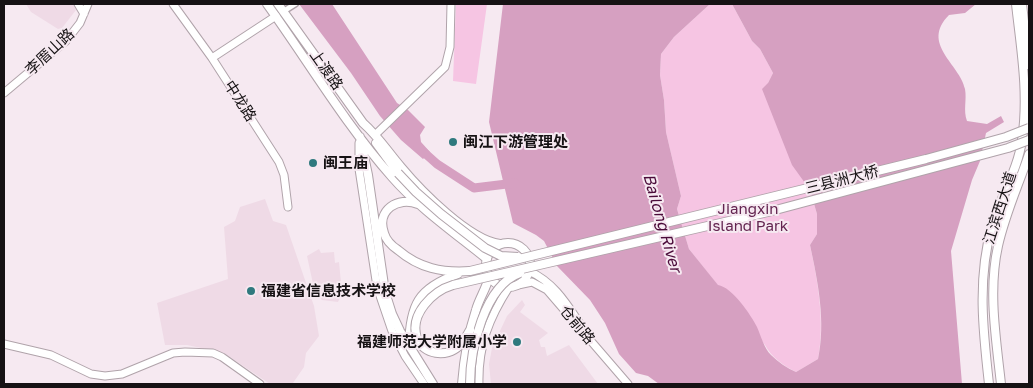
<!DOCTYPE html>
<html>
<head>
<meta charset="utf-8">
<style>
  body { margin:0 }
  #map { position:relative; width:1033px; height:388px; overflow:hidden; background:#f6e9f1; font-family:"Golos Text",sans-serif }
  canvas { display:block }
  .frame { position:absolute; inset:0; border:5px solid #161214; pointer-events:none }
</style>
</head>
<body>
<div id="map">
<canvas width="1033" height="388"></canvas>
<div class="frame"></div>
</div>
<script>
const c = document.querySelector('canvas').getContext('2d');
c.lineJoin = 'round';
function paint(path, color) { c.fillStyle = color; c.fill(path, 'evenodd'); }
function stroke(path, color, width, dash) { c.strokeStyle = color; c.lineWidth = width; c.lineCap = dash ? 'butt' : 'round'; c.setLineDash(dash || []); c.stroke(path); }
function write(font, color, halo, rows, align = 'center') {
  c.font = font + ' "Golos Text","Noto Sans SC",sans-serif'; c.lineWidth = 4; c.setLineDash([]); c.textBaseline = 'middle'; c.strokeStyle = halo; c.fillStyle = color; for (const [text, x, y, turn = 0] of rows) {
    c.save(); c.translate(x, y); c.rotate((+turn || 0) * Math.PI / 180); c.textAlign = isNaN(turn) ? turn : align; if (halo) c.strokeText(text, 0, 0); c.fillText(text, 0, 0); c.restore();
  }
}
const built = new Path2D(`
  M26 4H73L76 10 62 28 58 29 31 12Z
  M265 199 273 221 286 225 314 306 319 336 306 353 304 367 293 383 288 384H270L224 353 187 345H165L157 303 228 279 224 227 235 221 240 207Z
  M319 249 321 253 334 252 335 263 339 262 342 293 338 302 322 300 315 293 307 256Z
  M522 300 525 305 520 312 548 333 539 340 541 347H545L547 356 569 345 598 384H491L489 364 492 348 507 316Z`);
const green = new Path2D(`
  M456 4H487L476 84 453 81Z
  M710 4H732L752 41 760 49 773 73 768 83 810 190 817 214V234L810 245C818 282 825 322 818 359L796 372C784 366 771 357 765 345L689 249 677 209 681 196 666 132 664 100 660 75 661 54 674 37Z`);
const water = new Path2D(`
  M299 4H332L397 103 408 110 425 127 420 135 421 142 430 152 423 159 401 140 380 116 351 73Z
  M503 4H710L674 37 661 54 660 75 664 100 666 132 681 196 677 209 689 249 718 285C732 287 751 315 757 327 761 336 764 348 771 355 778 362 787 368 796 372L818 359C826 322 818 282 810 245L817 234V214L810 190 792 165 762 89 768 83 773 73 760 49 752 41 732 4H976L965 13 949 15C920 44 960 64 965 89 967 100 963 110 967 121L987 124 1001 116 1004 122 986 133 980 161 972 180 951 251 962 384H659L648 376 636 373 619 354 605 323 590 300 557 266 544 241 536 235 513 223 489 122Z`);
const river = new Path2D(`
  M418 147 437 164 474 188 515 183`);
const street = new Path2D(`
  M284 11 295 4`);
const secondary = new Path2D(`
  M78 4 84 14
  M173 4 212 58 279 162 284 175 288 207
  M212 58 276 16
  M4 93 66 41 80 23 88 4
  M376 134 445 67 450 47 451 4
  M359 143V169L377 287 392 331 405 356 424 384
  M529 271C553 282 565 301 579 322
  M518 285 532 282 547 290 628 384
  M4 344 51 355 91 374 105 376 122 374 173 353 185 352 213 353 222 357 260 384
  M479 384C478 346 489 318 509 287`);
const primary = new Path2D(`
  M267 4C308 61 345 124 392 177 419 208 455 233 487 259
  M278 4 363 123C378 136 388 152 401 167 421 191 469 240 500 244
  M1022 4 1029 65
  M360 137 368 175 385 292 392 314 400 331 433 384
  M376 143 398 173
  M418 204C398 196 376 210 384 233 386 240 392 246 398 250 419 268 442 273 470 271
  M486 265a22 22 0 1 1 44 0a22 22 0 1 1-44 0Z
  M409 346C410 305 418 288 458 274
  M462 384C464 359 468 334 476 310 479 299 486 289 489 277
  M989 384C983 331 977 278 992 226 1000 197 1018 170 1022 140 1029 94 1021 49 1016 4
  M1001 384C996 338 988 291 998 246 1005 214 1019 184 1029 154`);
const primaryBridge = new Path2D(`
  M398 173 416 192 441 214 485 248 501 256 518 257
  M470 271 926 159 1006 137 1029 128
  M470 330C467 335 464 342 459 346 447 358 423 355 417 338 409 314 433 291 453 285L768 212 1008 148 1029 140
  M470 384C470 350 484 286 520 273`);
const markers = [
  [453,142,5,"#2f797e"],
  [313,163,5,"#2f797e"],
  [251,291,5,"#2f797e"],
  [517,342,5,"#2f797e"]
];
const streetNames = [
  ["李厝山路",50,52,-43],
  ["上渡路",326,70,55],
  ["中龙路",240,101,57],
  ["三县洲大桥",842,180,-14],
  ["江滨西大道",1000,208,-72],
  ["仓前路",577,325,50]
];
const poiNames = [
  ["闽江下游管理处",463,142],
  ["闽王庙",323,163],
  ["福建省信息技术学校",261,291],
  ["福建师范大学附属小学",507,342,"right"]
];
const parkNames = [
  ["Jiangxin",748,209],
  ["Island Park",748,226]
];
const waterNames = [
  ["Bailong River",662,223,74]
];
paint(built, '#efdae6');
paint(green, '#f6c5e3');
paint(water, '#d6a0c1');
stroke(river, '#d6a0c1', 9);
stroke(street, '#b0a3aa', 8);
stroke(secondary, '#b0a3aa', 9);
stroke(primary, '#b0a3aa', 10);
stroke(street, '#fff', 5);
stroke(secondary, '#fff', 7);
stroke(primary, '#fff', 8);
stroke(primaryBridge, '#b0a3aa', 10, []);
stroke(primaryBridge, '#fff', 8);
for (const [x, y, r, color] of markers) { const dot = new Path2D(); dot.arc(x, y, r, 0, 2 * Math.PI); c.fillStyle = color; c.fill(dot); stroke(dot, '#f6e9f1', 2); }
write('15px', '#161214', '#f6e9f1', streetNames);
write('bold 15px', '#161214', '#f6e9f1', poiNames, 'left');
write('15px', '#632450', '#f6e9f1', parkNames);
write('italic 16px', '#4b0c3a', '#f6e9f1', waterNames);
</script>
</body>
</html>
